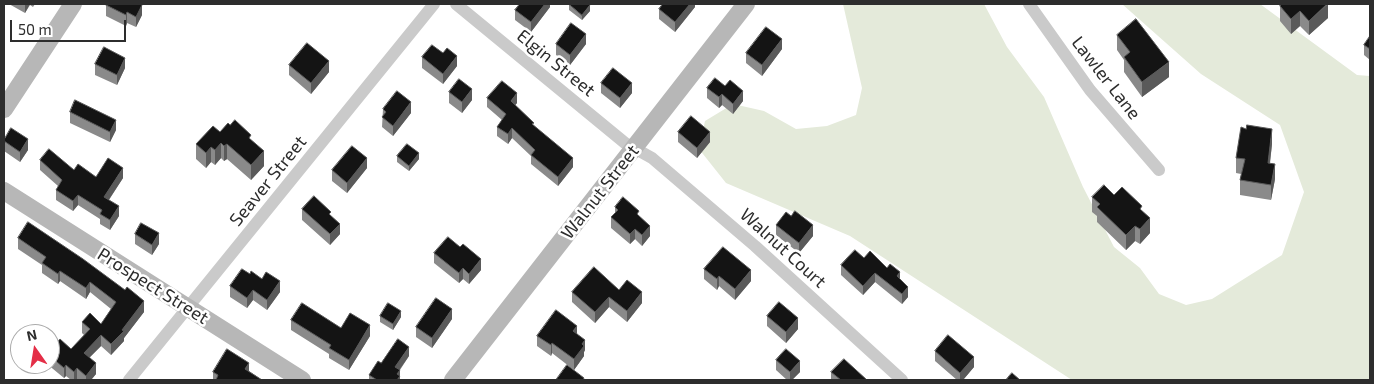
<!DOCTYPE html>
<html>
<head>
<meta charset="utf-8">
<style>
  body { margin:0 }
  #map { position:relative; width:1374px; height:384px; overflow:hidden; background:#fff; font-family:"Exo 2",sans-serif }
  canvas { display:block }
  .frame { position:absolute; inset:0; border:5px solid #2d2d2d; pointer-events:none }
  .north { position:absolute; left:10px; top:324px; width:50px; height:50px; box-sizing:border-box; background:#fff; border:1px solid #ababab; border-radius:50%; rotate:347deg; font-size:14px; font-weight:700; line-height:20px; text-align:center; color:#2d2d2d }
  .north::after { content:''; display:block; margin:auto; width:18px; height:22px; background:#e42e47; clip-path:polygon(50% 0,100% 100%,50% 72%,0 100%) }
  .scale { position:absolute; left:10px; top:20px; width:116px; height:22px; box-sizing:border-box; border:2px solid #2d2d2d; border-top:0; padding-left:6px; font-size:15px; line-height:18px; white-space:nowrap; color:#2d2d2d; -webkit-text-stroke:4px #fff; paint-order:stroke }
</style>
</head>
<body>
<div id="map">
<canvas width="1374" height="384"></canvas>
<div class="frame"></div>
<div class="north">N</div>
<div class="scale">50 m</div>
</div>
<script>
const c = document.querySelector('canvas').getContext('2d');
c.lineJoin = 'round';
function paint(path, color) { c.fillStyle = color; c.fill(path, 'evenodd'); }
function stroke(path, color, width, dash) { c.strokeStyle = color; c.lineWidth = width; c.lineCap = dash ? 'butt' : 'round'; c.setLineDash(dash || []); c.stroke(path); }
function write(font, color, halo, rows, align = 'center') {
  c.font = font + ' "Exo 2",sans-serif'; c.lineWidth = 5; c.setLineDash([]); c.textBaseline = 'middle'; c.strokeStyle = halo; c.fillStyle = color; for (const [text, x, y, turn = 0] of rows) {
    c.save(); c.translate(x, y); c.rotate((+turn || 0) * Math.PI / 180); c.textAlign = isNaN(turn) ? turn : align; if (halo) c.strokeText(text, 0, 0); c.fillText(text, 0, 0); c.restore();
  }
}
const green = new Path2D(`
  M843 4H984L1007 47 1044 97 1083 187 1114 247 1140 268 1159 294 1186 305 1212 299 1282 255 1304 192 1280 125 1201 74 1122 4H1260L1357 75 1370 76V380H1072L850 236 726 183 699 149 705 121 733 104 764 111 796 129 827 126 856 115 862 88Z`);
const street = new Path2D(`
  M456 4 625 143 652 158 755 246 902 380
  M1029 4 1090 90 1159 170
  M129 380 434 4`);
const secondary = new Path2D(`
  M4 109 73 4
  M4 191 302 380
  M453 380 746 4`);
const wall = new Path2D(`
  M9 4H35L33 7 30 5 25 13Z
  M550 4V7L531 32 515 20V10Z
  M569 4 590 11 582 20 569 10Z
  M695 4V7L675 32 659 19V9Z
  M1278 4H1328V18L1309 35 1300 26 1291 34 1280 21V6Z
  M106 5 142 15 136 27 127 23 126 26 106 16Z
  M1117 35 1169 77 1142 97 1124 72V60L1117 50Z
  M1370 36V60L1364 55V45Z
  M556 44H586L570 65 556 55Z
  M782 49 762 76 746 63V53Z
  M422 57 457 66 443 84 422 68Z
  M95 64 125 68 117 85 95 75Z
  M289 65 329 72 311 94 289 75Z
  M601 83 632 93 620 108 601 93Z
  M707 88 743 101 733 114 722 105 719 108 707 98Z
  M449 92 472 100 462 113 449 103Z
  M487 98 517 103 515 105 573 167 558 186 531 164V156L512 138 508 144 497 136V127L502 120 487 107Z
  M383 109 411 113 393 136 382 127Z
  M70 112 116 130 110 142 70 123Z
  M220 132 251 140 264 166 251 180 227 159 224 161 221 158 215 165 211 162 206 168 196 159V144Z
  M678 132 710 142 697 158 678 142Z
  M4 140 28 150 20 162 4 151Z
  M1272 144 1270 164 1275 179 1271 200 1240 195V180L1241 174 1236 173V158Z
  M397 156 419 159 409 171 397 162Z
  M40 160 96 177 123 178 109 200 119 216 110 230 100 224V219L78 205 73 211 56 200V190L58 186 40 170Z
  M367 168 347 193 332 181V170Z
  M1114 195 1142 211 1150 233 1140 244 1135 241 1126 250 1097 222V216L1092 212V197Z
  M615 207 639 217 650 236 642 246 635 239 630 244 611 228V217L615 213Z
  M302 209 331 216 340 234 330 245 302 220Z
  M791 216 813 236 799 253 776 235V225Z
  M135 234 159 244 152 255 135 244Z
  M18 238 144 312 124 338V341L111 355 101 346 90 357 96 374 91 380H79L77 379 76 380H71L66 376 64 378 47 364H50V350L71 349 84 335 82 333V322L101 324 111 309 90 292 86 299 60 281 58 284 42 273V265L18 249Z
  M434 253 481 270 469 284 463 279 459 283 434 263Z
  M864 258 900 280 908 297 902 304 875 282 863 295 841 275V265Z
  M704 269 751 281 735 300 719 286 717 290 704 279Z
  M250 274 280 292 267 310 253 300 247 308 230 297V286Z
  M619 290 642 303 627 322 609 307 595 323 572 302V292Z
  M380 316 401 317 393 330 380 322Z
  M767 316 798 329 786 343 767 326Z
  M452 319 432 348 416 337V327Z
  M291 320 341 328 370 336 349 370 329 358V354L291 330Z
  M577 333 585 350 584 352V356L574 370 552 353 551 356 537 346V336Z
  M935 351 974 367 963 380H957L935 361Z
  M409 356 400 370V380H369V375L381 363Z
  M776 360 800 372 792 380H787L776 370Z
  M249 371 262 380H213V372Z
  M831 372 867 380H831Z`);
const shadedWall = new Path2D(`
  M25 4H30L25 13Z
  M138 4H143L142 5V15L136 27V17Z
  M545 4H550V7L531 32V22Z
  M690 4H695V7L675 32V22Z
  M1328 4V18L1309 35V21Z
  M590 5V11L582 20V15Z
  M1300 11V26L1291 34V19Z
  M127 12V23L126 26V15Z
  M586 34V44L570 65V55Z
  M782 39V49L762 76V65Z
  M457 56V66L443 84V74Z
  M125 58V68L117 85V75Z
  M329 61V72L311 94V83Z
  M1169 62V77L1142 97V82Z
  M632 83V93L620 108V98Z
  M472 89V100L462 113V102Z
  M743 91V101L733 114V104Z
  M517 93V103L511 110V101Z
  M722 94V105L719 108V97Z
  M411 102V113L393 136V126Z
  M116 120V130L110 142V132Z
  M512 128V138L508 144V134Z
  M1272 129V144L1268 178V163Z
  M710 132V142L697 158V148Z
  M28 139V150L20 162V152Z
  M221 143V158L215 165V150Z
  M227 144V159L224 161V146Z
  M211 147V162L206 168V153Z
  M264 151V166L251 180V165Z
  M419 153V159L409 171V166Z
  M367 158V168L347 193V183Z
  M573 158V167L558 186V177Z
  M1275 164V179L1271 200V185Z
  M123 168V178L104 207V197Z
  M78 195V205L73 211V201Z
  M119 206V216L110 230V220Z
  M1150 218V233L1140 244V229Z
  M340 224V234L330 245V234Z
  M813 225V236L799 253V243Z
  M650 226V236L642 246V235Z
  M1135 226V241L1126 250V235Z
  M635 229V239L630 244V234Z
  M159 233V244L152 255V245Z
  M481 259V270L469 284V274Z
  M463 268V279L459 283V273Z
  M751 270V281L735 300V289Z
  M60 271V281L58 284V274Z
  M900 272V282L897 276Z
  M875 273V282L863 295V286Z
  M719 276V286L717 290V279Z
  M280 281V292L267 310V300Z
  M90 282V292L86 299V288Z
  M908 287V297L902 304V294Z
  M253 290V300L247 308V298Z
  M642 292V303L627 322V311Z
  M609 297V307L595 323V312Z
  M144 301V312L124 338V341L111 355V344Z
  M452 309V319L432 348V338Z
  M401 311V317L393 330V324Z
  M798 318V329L786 343V332Z
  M370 325V336L349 370V360Z
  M577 326V336L573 331Z
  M101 335V346L84 363V353Z
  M585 340V350L584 352V356L574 370V359L582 344Z
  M552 343V353L551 356V345Z
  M409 347V356L395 376V367Z
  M974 357V367L963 380H960V373Z
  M800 361V372L792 380H790V372Z
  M96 363V374L91 380H86V376Z
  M249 363V378L245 369Z
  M66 365V376L64 378V368Z
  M77 368V379L76 380H74V372Z
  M400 370V380H397V374Z`);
const building = new Path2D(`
  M107 4H141L142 5 136 17 127 12 126 15 106 5Z
  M520 4H545L531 22 515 10Z
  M569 4H588L590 5 582 15Z
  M663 4H690L675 22 659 9Z
  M1282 4H1327L1309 21 1300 11 1291 19 1280 6Z
  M1136 19 1169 62 1142 82 1124 57 1130 52 1117 35Z
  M571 23 586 34 570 55 556 44Z
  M766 27 782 39 762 65 746 53Z
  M1370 36V49L1364 45Z
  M307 43 329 61 311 83 289 65Z
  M432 45 443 53 447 48 457 56 443 74 422 57Z
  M104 47 125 58 117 75 95 64Z
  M613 68 632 83 620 98 601 83Z
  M715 78 725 86 730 80 743 91 733 104 722 94 719 97 707 88Z
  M459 79 472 89 462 102 449 92Z
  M502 81 517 93 511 101 534 123 532 124 573 158 558 177 531 155 535 150 512 128 508 134 497 127 506 114 487 98Z
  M397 91 411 102 393 126 382 117 386 112 383 109Z
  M75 100 116 120 110 132 70 112Z
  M691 116 710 132 697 148 678 132Z
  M235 120 251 135 249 138 264 151 251 165 227 144 224 146 221 143 215 150 211 147 206 153 196 144 213 126 220 132 228 123 230 125Z
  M1247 125 1272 129 1268 163 1275 164 1271 185 1240 180 1245 159 1236 158 1241 127 1246 129Z
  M11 128 28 139 20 152 4 141V140Z
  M407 144 419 153 409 166 397 156Z
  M352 146 367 158 347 183 332 170Z
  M49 149 74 170 78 164 96 177 108 158 123 168 104 197 119 206 110 220 100 214 102 210 78 195 73 201 56 190 62 180 40 160Z
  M1104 185 1114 195 1122 187 1142 206 1140 209 1150 218 1140 229 1135 226 1126 235 1097 207 1100 204 1092 197Z
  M314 196 331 212 329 214 340 224 330 234 302 209Z
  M623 197 639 211 637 214 650 226 642 235 635 229 630 234 611 217 618 210 615 207Z
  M795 211 813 225 799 243 776 225 786 212 791 216Z
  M28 222 83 259 125 290 127 287 144 301 122 330 124 331 111 344 101 335 84 353 96 363 86 376 77 368 74 372 66 365 64 368 50 356V350L60 339 71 349 90 329 82 322 90 313 101 324 116 302 90 282 86 288 60 271 58 274 42 263 46 257 18 238Z
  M141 223 159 233 152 245 135 234Z
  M448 237 460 247 463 244 481 259 469 274 463 268 459 273 434 253Z
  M723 247 751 270 735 289 719 276 717 279 704 269Z
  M855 250 864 258 870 251 887 268 890 264 900 272 897 276 908 287 902 294 875 273 863 286 841 265Z
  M594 267 619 290 627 280 642 292 627 311 609 297 595 312 572 292Z
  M242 269 250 274 251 271 262 279 266 272 280 281 267 300 253 290 247 298 230 286Z
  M436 298 452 309 432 338 416 327Z
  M779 302 798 318 786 332 767 316Z
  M302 303 341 328 350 313 370 325 349 360 329 348 331 345 291 320Z
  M388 303 401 311 393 324 380 316Z
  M556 310 577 326 573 331 585 340 582 344 584 346 574 359 552 343 551 345 537 336Z
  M948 335 974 357 960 373 935 351Z
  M398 339 409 347 395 367 400 370 397 374 400 376 397 380H377L369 375 378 361 381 363Z
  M227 349 249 363 245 369 262 380H216L218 375 213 372Z
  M786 349 800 361 790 372 776 360Z
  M844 359 867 380H841L831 372Z
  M567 365 584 378 583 380H556Z
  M1012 373 1020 380H1006Z`);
const streetNames = [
  ["Elgin Street",556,63,39],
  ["Lawler Lane",1106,78,52],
  ["Seaver Street",268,181,-51],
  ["Walnut Street",600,192,-52],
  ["Walnut Court",783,248,42],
  ["Prospect Street",153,286,32]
];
paint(green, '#e4eada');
stroke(street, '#cacaca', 12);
stroke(secondary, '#b7b7b7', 18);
paint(wall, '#8a8a8a');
paint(shadedWall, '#5a5a5a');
paint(building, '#141414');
stroke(building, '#5a5a5a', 1);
write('18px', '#2d2d2d', '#fff', streetNames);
</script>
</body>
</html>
